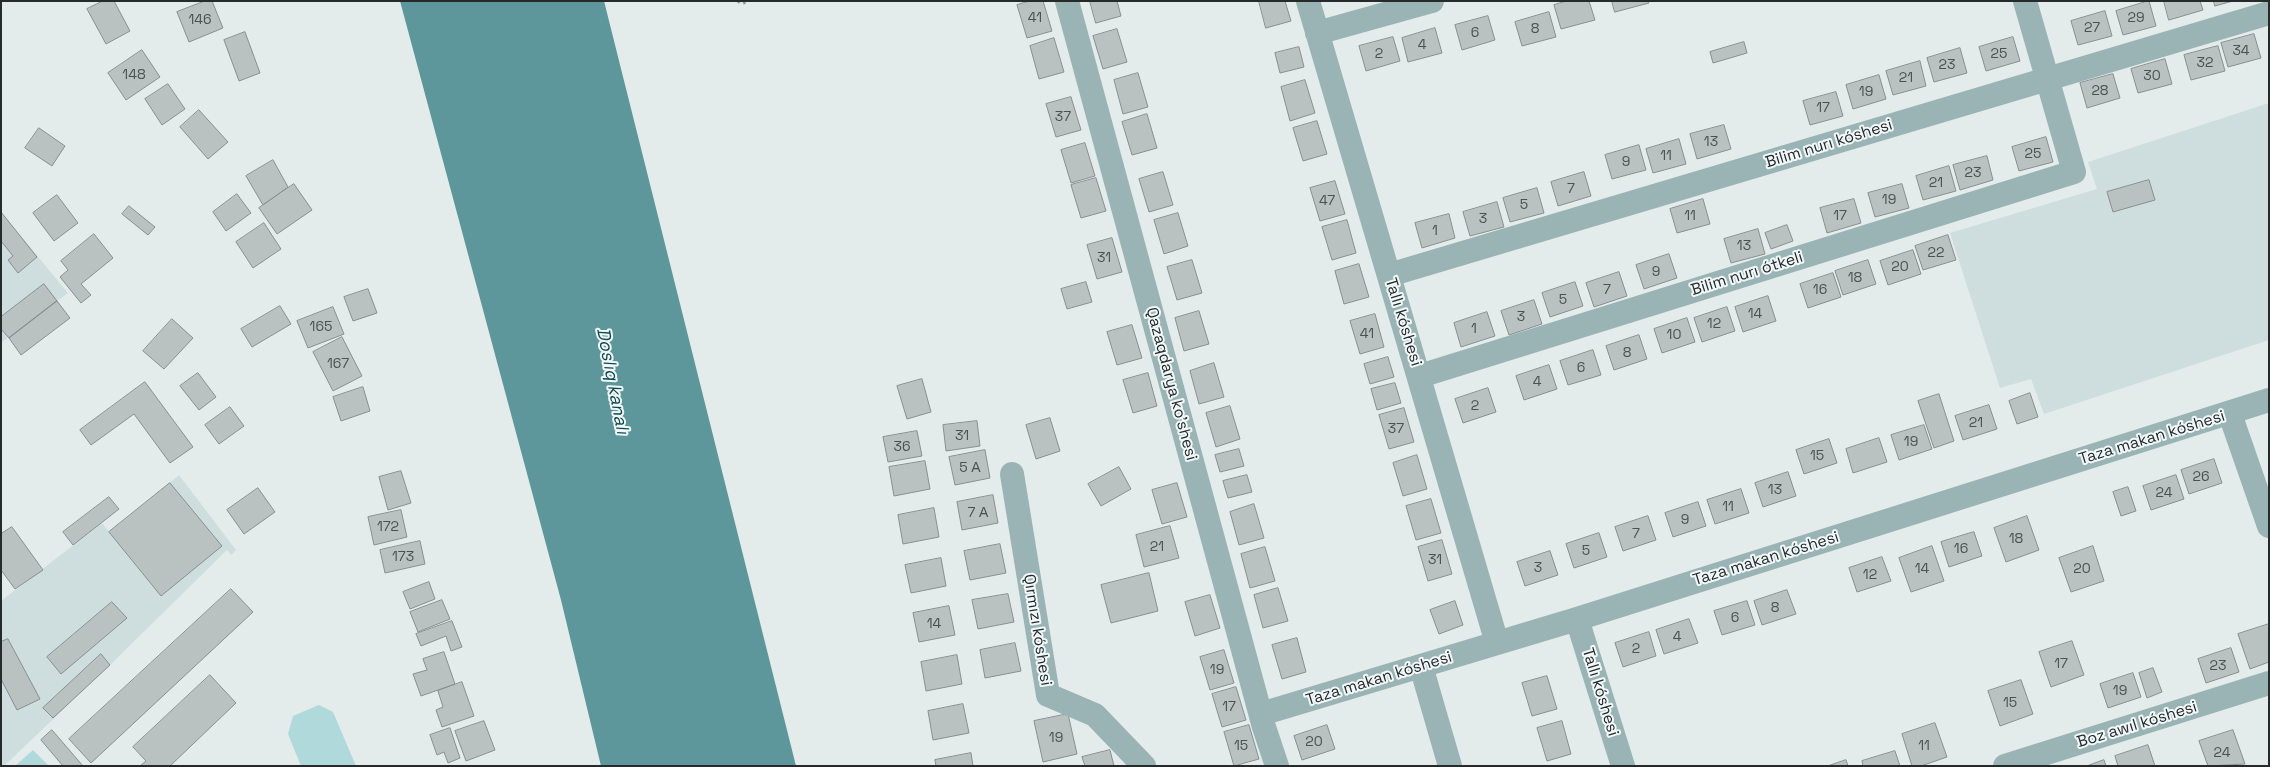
<!DOCTYPE html>
<html>
<head>
<meta charset="utf-8">
<style>
  body { margin:0 }
  #map { position:relative; width:2270px; height:767px; overflow:hidden; background:#e3ebeb; font-family:"Space Grotesk",sans-serif }
  canvas { display:block }
  .frame { position:absolute; inset:0; border:2px solid #272a2a; pointer-events:none }
</style>
</head>
<body>
<div id="map">
<canvas width="2270" height="767"></canvas>
<div class="frame"></div>
</div>
<script>
const c = document.querySelector('canvas').getContext('2d');
c.lineJoin = 'round';
function paint(path, color) { c.fillStyle = color; c.fill(path, 'evenodd'); }
function stroke(path, color, width, dash) { c.strokeStyle = color; c.lineWidth = width; c.lineCap = dash ? 'butt' : 'round'; c.setLineDash(dash || []); c.stroke(path); }
function write(font, color, halo, rows, align = 'center') {
  c.font = font + ' "Space Grotesk",sans-serif'; c.lineWidth = 4; c.setLineDash([]); c.textBaseline = 'middle'; c.strokeStyle = halo; c.fillStyle = color; for (const [text, x, y, turn = 0] of rows) {
    c.save(); c.translate(x, y); c.rotate((+turn || 0) * Math.PI / 180); c.textAlign = isNaN(turn) ? turn : align; if (halo) c.strokeText(text, 0, 0); c.fillText(text, 0, 0); c.restore();
  }
}
const built = new Path2D(`
  M2269 103V340L2044 414 2031 379 2000 388 1950 233 2097 189 2088 162Z
  M1 212 68 293 1 343Z
  M179 475 236 550 231 555 227 550 110 665 4 766H1V601L102 523 109 532Z`);
const green = new Path2D(`
  M319 705 333 712 356 766H301L288 734 293 716Z
  M33 750 49 766H15Z`);
const water = new Path2D(`
  M400 1H604L796 766H601L561 600Z`);
const building = new Path2D(`
  M103 1H114L130 31 106 44 87 9Z
  M205 1H212L223 28 189 42 177 12Z
  M1030 1H1043L1052 31 1027 38 1017 5Z
  M1090 1H1117L1121 16 1096 23Z
  M1259 1H1285L1291 21 1266 28Z
  M1567 1H1589L1595 20 1561 29 1554 5Z
  M1612 1H1648L1649 3 1615 12Z
  M2149 1 2156 26 2123 35 2116 11Z
  M2164 1H2200L2203 10 2169 20Z
  M2214 1H2233L2215 6Z
  M2105 11 2112 36 2078 45 2071 21Z
  M1549 12 1556 37 1522 46 1515 22Z
  M1488 16 1495 40 1462 50 1455 25Z
  M1435 28 1442 53 1408 62 1402 38Z
  M1117 29 1127 62 1103 69 1093 36Z
  M245 32 260 73 239 81 224 40Z
  M2254 34 2261 58 2228 67 2221 43Z
  M1393 37 1400 61 1366 71 1359 46Z
  M2013 37 2020 61 1986 71 1979 47Z
  M1054 38 1064 72 1039 79 1030 46Z
  M1744 42 1747 53 1713 63 1710 52Z
  M2218 46 2225 71 2191 80 2184 55Z
  M1299 47 1304 67 1280 73 1275 53Z
  M1960 48 1967 73 1934 82 1927 58Z
  M142 50 160 77 126 100 108 73Z
  M2165 59 2172 84 2138 93 2131 69Z
  M1920 61 1926 86 1893 95 1886 71Z
  M1138 73 1148 107 1123 114 1114 80Z
  M2113 74 2120 98 2087 108 2080 83Z
  M1879 75 1886 99 1853 109 1846 85Z
  M1305 80 1315 113 1290 121 1281 87Z
  M168 84 185 109 162 125 145 99Z
  M1836 92 1843 116 1810 125 1803 101Z
  M1071 97 1081 130 1056 137 1046 104Z
  M199 110 228 142 208 159 180 127Z
  M1147 114 1157 148 1132 155 1122 122Z
  M1317 121 1327 154 1303 161 1293 128Z
  M1724 125 1731 149 1697 159 1690 134Z
  M39 128 65 146 52 166 25 148Z
  M2046 137 2053 162 2019 171 2012 147Z
  M1679 139 1686 164 1653 173 1646 149Z
  M1085 143 1095 176 1071 183 1061 150Z
  M1639 145 1646 170 1612 179 1605 155Z
  M1987 156 1993 180 1960 190 1953 165Z
  M273 160 288 187 263 205 246 176Z
  M1949 166 1956 191 1923 200 1916 176Z
  M1163 172 1173 205 1149 212 1139 179Z
  M1584 172 1591 196 1558 206 1551 182Z
  M1096 178 1106 211 1081 218 1071 185Z
  M2149 180 2155 200 2113 212 2107 192Z
  M1335 181 1345 214 1320 221 1310 188Z
  M294 184 312 210 277 234 259 208Z
  M1902 184 1909 208 1875 217 1868 193Z
  M1537 188 1544 213 1510 222 1503 198Z
  M237 194 251 213 226 231 213 212Z
  M57 195 78 223 54 241 33 213Z
  M1703 199 1710 224 1677 233 1670 209Z
  M1854 199 1861 223 1827 233 1820 208Z
  M1497 202 1504 227 1470 236 1463 212Z
  M129 206 155 227 148 235 122 214Z
  M1 212 37 257 18 273 8 260 13 256 1 241Z
  M1178 213 1188 246 1164 254 1154 220Z
  M1449 214 1455 238 1422 248 1415 223Z
  M1347 220 1356 253 1332 260 1322 227Z
  M264 223 281 249 253 268 236 242Z
  M1787 225 1793 241 1771 249 1765 233Z
  M1758 229 1765 254 1731 263 1724 239Z
  M94 234 113 258 81 284 91 295 81 303 60 277 68 270 61 261Z
  M1948 235 1956 260 1923 270 1915 246Z
  M1112 238 1122 272 1097 279 1087 245Z
  M1913 250 1921 274 1888 285 1880 261Z
  M1669 254 1677 278 1644 289 1636 265Z
  M1192 260 1202 293 1177 300 1167 267Z
  M1868 260 1876 284 1843 295 1835 271Z
  M1359 264 1369 297 1344 304 1335 271Z
  M1619 272 1627 296 1594 307 1586 283Z
  M1833 273 1841 297 1808 308 1800 284Z
  M1086 282 1092 302 1067 309 1061 289Z
  M1575 282 1583 306 1550 317 1542 293Z
  M44 284 57 301 9 338 1 329V317Z
  M368 289 377 313 353 321 344 297Z
  M1768 296 1776 321 1743 332 1735 307Z
  M1534 300 1542 324 1509 335 1501 311Z
  M57 301 70 318 21 355 9 338Z
  M280 306 291 324 252 347 241 329Z
  M333 307 344 334 308 348 297 321Z
  M1727 307 1735 331 1702 342 1694 318Z
  M1199 311 1209 344 1184 351 1175 318Z
  M1487 312 1495 336 1461 347 1454 323Z
  M1375 314 1384 347 1360 354 1350 321Z
  M1687 318 1695 342 1662 353 1654 329Z
  M172 319 193 338 164 369 143 351Z
  M1132 325 1142 358 1117 365 1107 332Z
  M1639 335 1647 359 1614 370 1606 346Z
  M342 337 362 376 333 391 313 352Z
  M1593 350 1601 375 1568 385 1560 361Z
  M1388 357 1394 377 1370 384 1364 364Z
  M1214 363 1224 397 1199 404 1190 371Z
  M1549 365 1557 389 1524 400 1516 376Z
  M198 373 216 397 199 410 180 386Z
  M1148 373 1157 406 1133 413 1123 380Z
  M922 379 931 412 907 419 897 386Z
  M145 382 193 447 170 463 134 414 91 445 80 430Z
  M1395 383 1401 403 1377 410 1371 389Z
  M363 387 370 411 341 421 333 397Z
  M1488 388 1496 412 1463 423 1455 399Z
  M2030 393 2038 417 2017 424 2009 401Z
  M1939 394 1954 441 1934 448 1918 401Z
  M1989 405 1997 429 1963 440 1955 416Z
  M1230 406 1240 439 1216 447 1206 413Z
  M230 407 244 426 219 444 205 425Z
  M1404 408 1414 442 1389 449 1379 415Z
  M1050 418 1060 451 1036 459 1026 425Z
  M977 421 980 446 946 451 943 425Z
  M1924 425 1932 449 1899 460 1891 435Z
  M917 431 922 456 888 462 883 437Z
  M1879 438 1887 462 1853 473 1846 449Z
  M1829 439 1837 463 1804 474 1796 450Z
  M1239 449 1244 466 1220 472 1215 455Z
  M985 450 990 478 955 485 949 457Z
  M1417 455 1427 489 1403 496 1393 463Z
  M2214 459 2222 483 2189 494 2181 470Z
  M925 461 930 489 894 496 889 467Z
  M1119 467 1131 489 1101 506 1088 484Z
  M401 471 411 503 388 510 379 477Z
  M1788 472 1796 496 1763 507 1755 483Z
  M1247 475 1252 492 1228 498 1223 481Z
  M2176 475 2184 499 2151 510 2143 486Z
  M170 483 222 546 161 596 109 532Z
  M1177 483 1187 517 1162 524 1152 490Z
  M2128 487 2136 511 2121 516 2113 492Z
  M258 488 275 512 244 534 227 510Z
  M1741 489 1749 513 1715 524 1707 500Z
  M993 495 998 523 962 530 957 502Z
  M109 497 119 509 73 545 63 532Z
  M1431 499 1441 533 1416 540 1406 506Z
  M1698 502 1706 526 1673 537 1665 513Z
  M1254 504 1264 538 1239 545 1230 512Z
  M934 508 939 537 903 544 898 515Z
  M401 510 407 537 374 545 368 517Z
  M1648 516 1656 540 1623 551 1615 527Z
  M2027 516 2039 550 2006 562 1994 528Z
  M1170 526 1179 558 1144 567 1136 535Z
  M12 527 43 570 15 589 1 570V534Z
  M1974 532 1982 556 1949 567 1941 542Z
  M1599 533 1607 557 1574 568 1566 544Z
  M1442 540 1452 574 1428 581 1418 547Z
  M420 541 425 564 385 573 380 550Z
  M1000 544 1006 573 970 580 964 551Z
  M1932 546 1944 581 1911 592 1899 558Z
  M2093 546 2104 581 2071 592 2059 558Z
  M1265 547 1275 581 1250 588 1241 554Z
  M1550 551 1558 575 1525 586 1517 562Z
  M1882 557 1891 581 1857 592 1849 568Z
  M941 558 946 586 911 593 905 565Z
  M1149 573 1158 611 1111 623 1101 585Z
  M429 582 435 599 410 609 403 592Z
  M1278 588 1288 621 1263 628 1254 595Z
  M231 589 253 612 91 763 69 739Z
  M1787 590 1796 614 1762 625 1754 601Z
  M1008 594 1014 622 978 629 972 600Z
  M1210 595 1220 628 1195 636 1185 602Z
  M442 600 450 619 418 632 410 612Z
  M1455 601 1463 625 1439 634 1430 610Z
  M1747 601 1755 625 1722 635 1714 611Z
  M112 602 127 618 61 674 47 657Z
  M949 606 955 635 919 642 913 613Z
  M1689 619 1698 643 1664 654 1656 630Z
  M452 621 462 647 451 651 446 636 421 646 416 634Z
  M2269 624V662L2250 669 2238 634Z
  M1649 632 1656 656 1623 667 1615 643Z
  M1297 638 1306 672 1282 679 1272 645Z
  M8 639 40 699 17 710 1 679V642Z
  M2072 641 2084 675 2051 687 2039 652Z
  M1015 643 1021 671 985 678 980 650Z
  M2231 648 2239 672 2206 683 2198 659Z
  M1224 650 1234 683 1210 690 1200 657Z
  M444 652 455 684 421 696 413 674 427 670 423 659Z
  M101 654 110 665 53 718 43 708Z
  M957 655 962 684 926 691 921 662Z
  M2153 668 2162 692 2147 698 2139 673Z
  M2133 673 2141 697 2108 708 2100 684Z
  M210 675 236 703 170 766H140L146 761 133 747Z
  M1547 676 1557 709 1532 716 1522 683Z
  M2021 680 2033 714 2000 726 1988 691Z
  M462 682 474 716 442 727 436 710 443 707 438 691Z
  M1236 687 1246 720 1222 727 1212 694Z
  M963 704 969 733 933 740 928 711Z
  M1068 714 1077 754 1043 762 1034 721Z
  M484 721 495 750 466 761 455 731Z
  M1562 721 1571 754 1547 761 1537 728Z
  M1935 723 1947 757 1921 766H1912L1902 734Z
  M1249 725 1259 759 1234 766 1224 732Z
  M1327 725 1335 749 1302 760 1294 736Z
  M450 728 460 758 448 763 444 752 437 755 430 735Z
  M52 730 83 766H63L41 740Z
  M2233 730 2245 764 2208 766 2199 741Z
  M2148 745 2155 766H2118L2115 756Z
  M1110 750 1114 766H1085L1082 757Z
  M1895 751 1900 766H1863L1862 761Z
  M971 753 973 766H936L935 760Z
  M1846 760 1848 766H1828Z
  M2104 760 2106 766H2087Z`);
const path = new Path2D(`
  M738 1 741 4 749 1`);
const minor = new Path2D(`
  M1067 1 1264 727 1277 766
  M1308 1 1497 643
  M1317 33 1432 1
  M1389 275 2269 13
  M1420 376 2074 172 2025 1
  M2230 414 2269 526
  M1012 474 1048 695 1095 715 1144 766
  M1577 619 1623 766
  M1421 666 1450 766
  M1261 714 1577 619 2269 400
  M2005 766 2269 683`);
const numberNames = [
  ["41",1035,18],
  ["29",2136,18],
  ["146",200,20],
  ["27",2092,28],
  ["8",1535,29],
  ["6",1475,33],
  ["4",1422,45],
  ["34",2241,51],
  ["2",1379,54],
  ["25",1999,54],
  ["32",2205,63],
  ["23",1947,65],
  ["148",134,75],
  ["30",2152,76],
  ["21",1906,78],
  ["28",2100,91],
  ["19",1866,92],
  ["17",1823,108],
  ["37",1063,117],
  ["13",1711,142],
  ["25",2033,154],
  ["11",1666,156],
  ["9",1626,162],
  ["23",1973,173],
  ["21",1936,183],
  ["7",1571,189],
  ["19",1889,200],
  ["47",1327,201],
  ["5",1524,205],
  ["11",1690,216],
  ["17",1840,216],
  ["3",1483,219],
  ["1",1435,231],
  ["13",1744,246],
  ["22",1936,253],
  ["31",1104,258],
  ["20",1900,267],
  ["9",1656,272],
  ["18",1855,278],
  ["7",1607,290],
  ["16",1820,290],
  ["5",1563,300],
  ["14",1755,314],
  ["3",1521,317],
  ["12",1714,324],
  ["165",321,327],
  ["1",1474,329],
  ["41",1367,334],
  ["10",1674,335],
  ["8",1627,353],
  ["167",338,364],
  ["6",1581,368],
  ["4",1537,382],
  ["2",1475,406],
  ["21",1976,423],
  ["37",1396,429],
  ["31",962,436],
  ["19",1911,442],
  ["36",902,447],
  ["15",1817,456],
  ["5 А",970,468],
  ["26",2201,477],
  ["13",1775,490],
  ["24",2164,493],
  ["11",1728,507],
  ["7 А",978,513],
  ["9",1685,520],
  ["172",388,527],
  ["7",1636,534],
  ["18",2016,539],
  ["21",1157,547],
  ["16",1961,549],
  ["5",1586,551],
  ["173",403,557],
  ["31",1435,560],
  ["3",1538,568],
  ["14",1922,569],
  ["20",2082,569],
  ["12",1870,575],
  ["8",1775,608],
  ["6",1735,618],
  ["14",934,624],
  ["4",1677,637],
  ["2",1636,649],
  ["17",2061,664],
  ["23",2218,666],
  ["19",1217,670],
  ["19",2120,691],
  ["15",2010,703],
  ["17",1229,707],
  ["19",1056,738],
  ["20",1314,742],
  ["15",1241,746],
  ["11",1924,746],
  ["24",2222,753]
];
const streetNames = [
  ["Bilim nurı kóshesi",1829,144,-17],
  ["Bilim nurı ótkeli",1747,274,-17],
  ["Tallı kóshesi",1403,322,73],
  ["Qazaqdarya ko'shesi",1171,384,75],
  ["Taza makan kóshesi",2152,438,-17],
  ["Taza makan kóshesi",1766,559,-17],
  ["Qırmızı kóshesi",1037,630,81],
  ["Taza makan kóshesi",1379,679,-17],
  ["Tallı kóshesi",1600,692,73],
  ["Boz awıl kóshesi",2137,725,-17]
];
const waterNames = [
  ["Doslıq kanalı",612,381,79]
];
paint(built, '#cededf');
paint(green, '#afd9db');
paint(water, '#5d979b');
paint(building, '#b9c1c1');
stroke(building, '#888f8f', 1);
stroke(path, '#8f9595', 3, [2.5, 4]);
stroke(minor, '#9ab3b4', 24);
write('14px', '#4c5050', null, numberNames);
write('16px', '#272a2a', '#f1f8f9', streetNames);
write('italic 18px', '#10474a', '#f1f8f9', waterNames);
</script>
</body>
</html>
